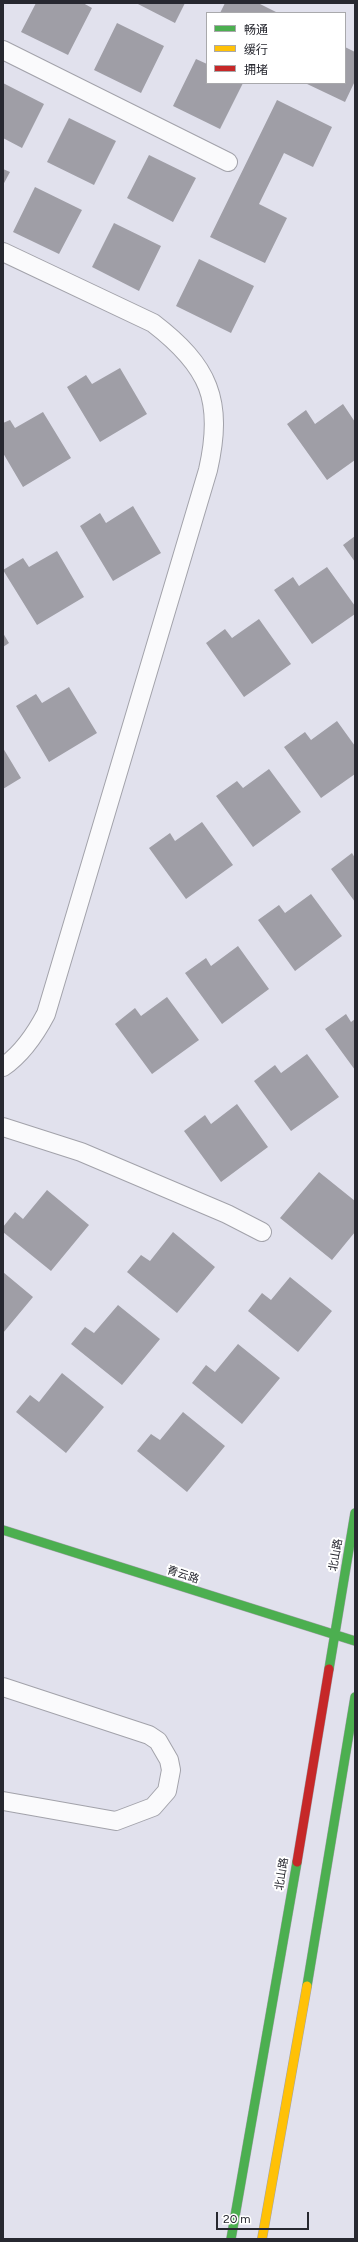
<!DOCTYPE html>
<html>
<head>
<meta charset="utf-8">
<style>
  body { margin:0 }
  #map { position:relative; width:358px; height:2242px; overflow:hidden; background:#e1e1ed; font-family:Figtree,"Noto Sans SC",sans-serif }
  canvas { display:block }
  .frame { position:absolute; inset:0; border:4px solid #272830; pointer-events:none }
  .legend { position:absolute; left:206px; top:12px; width:140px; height:72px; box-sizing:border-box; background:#fff; border:1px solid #a9a9ac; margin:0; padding:5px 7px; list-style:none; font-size:12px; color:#272830 }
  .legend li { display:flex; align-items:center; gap:8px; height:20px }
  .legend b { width:20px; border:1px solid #a9a9ac }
  .scale { position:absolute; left:216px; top:2212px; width:93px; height:18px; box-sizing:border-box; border:2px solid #272830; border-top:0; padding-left:5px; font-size:12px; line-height:14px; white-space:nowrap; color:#272830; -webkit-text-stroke:3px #fff; paint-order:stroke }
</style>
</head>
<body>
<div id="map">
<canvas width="358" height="2242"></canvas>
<div class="frame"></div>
<ul class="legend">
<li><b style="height:5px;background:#4caf50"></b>畅通</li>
<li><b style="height:5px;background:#ffc107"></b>缓行</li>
<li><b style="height:5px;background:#c62828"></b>拥堵</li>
</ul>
<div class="scale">20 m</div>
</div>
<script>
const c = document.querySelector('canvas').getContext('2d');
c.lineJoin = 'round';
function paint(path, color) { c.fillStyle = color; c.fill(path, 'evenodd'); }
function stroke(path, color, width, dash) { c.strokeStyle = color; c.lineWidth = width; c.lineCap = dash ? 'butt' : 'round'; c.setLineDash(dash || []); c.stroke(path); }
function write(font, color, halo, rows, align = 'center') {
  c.font = font + ' Figtree,"Noto Sans SC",sans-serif'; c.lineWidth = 4; c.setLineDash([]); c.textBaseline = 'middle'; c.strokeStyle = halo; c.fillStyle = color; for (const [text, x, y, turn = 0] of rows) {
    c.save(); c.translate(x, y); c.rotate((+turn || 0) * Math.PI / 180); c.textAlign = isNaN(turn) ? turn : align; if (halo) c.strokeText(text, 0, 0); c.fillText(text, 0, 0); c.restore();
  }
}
const building = new Path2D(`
  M36 3H83L92 8 68 55 21 32Z
  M136 3H185L175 23Z
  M225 3H258L278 13H220Z
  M117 23 164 46 141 93 94 70Z
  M345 47 355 52V81L345 102 305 83H345Z
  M196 59 207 64V83H243L220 129 173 106Z
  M3 83 44 104 22 148 3 138Z
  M277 100 332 127 313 167 284 153 259 204 287 218 265 263 210 237Z
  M69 118 116 141 94 185 47 162Z
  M149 155 196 178 173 222 127 198Z
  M3 169 10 172 3 185Z
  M35 187 82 210 59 254 13 232Z
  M114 223 161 246 139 291 92 267Z
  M199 259 254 286 231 333 176 306Z
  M120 368 147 414 100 442 67 387 86 375 92 384Z
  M343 404 355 422V460L327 480 287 424 306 410 315 424Z
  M43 412 71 458 23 487 3 453V423L10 420 15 428Z
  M133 506 161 553 113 581 80 526 100 513 106 523Z
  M355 536V562L343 545Z
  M57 551 84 597 37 625 3 570 23 558 29 567Z
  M327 567 355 606V614L312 644 274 590 293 577 299 586Z
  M259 619 291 664 244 697 206 643 225 629 232 638Z
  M3 633 9 643 3 647Z
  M69 687 97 733 49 762 16 706 36 694 42 703Z
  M337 721 355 746V774L321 798 284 747 305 732 311 740Z
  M3 748 21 778 3 789Z
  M269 769 301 812 253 847 216 796 237 781 243 788Z
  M202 822 233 865 186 899 149 848 170 833 175 841Z
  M352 853 355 858V902L331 869Z
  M311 894 342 936 295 971 258 920 279 905 285 913Z
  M238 946 269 989 222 1024 185 973 206 958 211 966Z
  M167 997 199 1040 152 1074 115 1024 135 1008 141 1016Z
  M346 1014 351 1022 355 1019V1070L325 1029Z
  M307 1054 339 1097 291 1131 254 1081 275 1065 281 1073Z
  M237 1104 268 1147 221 1182 184 1131 205 1115 211 1124Z
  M319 1172 355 1201V1232L332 1260 280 1218Z
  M47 1190 89 1225 51 1271 3 1232V1227L15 1212 23 1219Z
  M173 1232 215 1267 177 1313 127 1272 141 1255 150 1261Z
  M3 1272 33 1297 3 1333Z
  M290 1277 332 1311 298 1352 248 1311 262 1293 271 1300Z
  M118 1305 160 1339 122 1385 71 1344 85 1327 94 1333Z
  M238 1344 280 1378 242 1424 192 1383 206 1365 215 1372Z
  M62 1373 104 1407 66 1453 16 1412 30 1395 39 1402Z
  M183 1412 225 1446 187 1492 137 1451 151 1434 160 1440Z`);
const lane = new Path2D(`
  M3 50 228 162
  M3 252 153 323C209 366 224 400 208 470L46 1014C35 1035 22 1054 3 1067
  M3 1127 81 1152 227 1214 262 1232
  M3 1687 149 1735 158 1741 169 1760 171 1770 167 1791 153 1807 116 1821 3 1801`);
const fast = new Path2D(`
  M3 1530 355 1641
  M329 1669 355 1513
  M307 1986 355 1697
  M231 2239 297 1862`);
const slow = new Path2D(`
  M262 2239 307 1986`);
const jam = new Path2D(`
  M297 1862 329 1669`);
const streetNames = [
  ["北山路",336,1555,-80],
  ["青云路",183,1575,18],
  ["北山路",282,1874,-81]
];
paint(building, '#9f9ea6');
stroke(lane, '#a2a2aa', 20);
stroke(fast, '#a2a2aa', 10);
stroke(slow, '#a2a2aa', 10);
stroke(jam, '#a2a2aa', 10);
stroke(lane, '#fafafc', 18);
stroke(fast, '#4caf50', 9);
stroke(slow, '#ffc107', 9);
stroke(jam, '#c62828', 9);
write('11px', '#272830', '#fff', streetNames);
</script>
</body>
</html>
